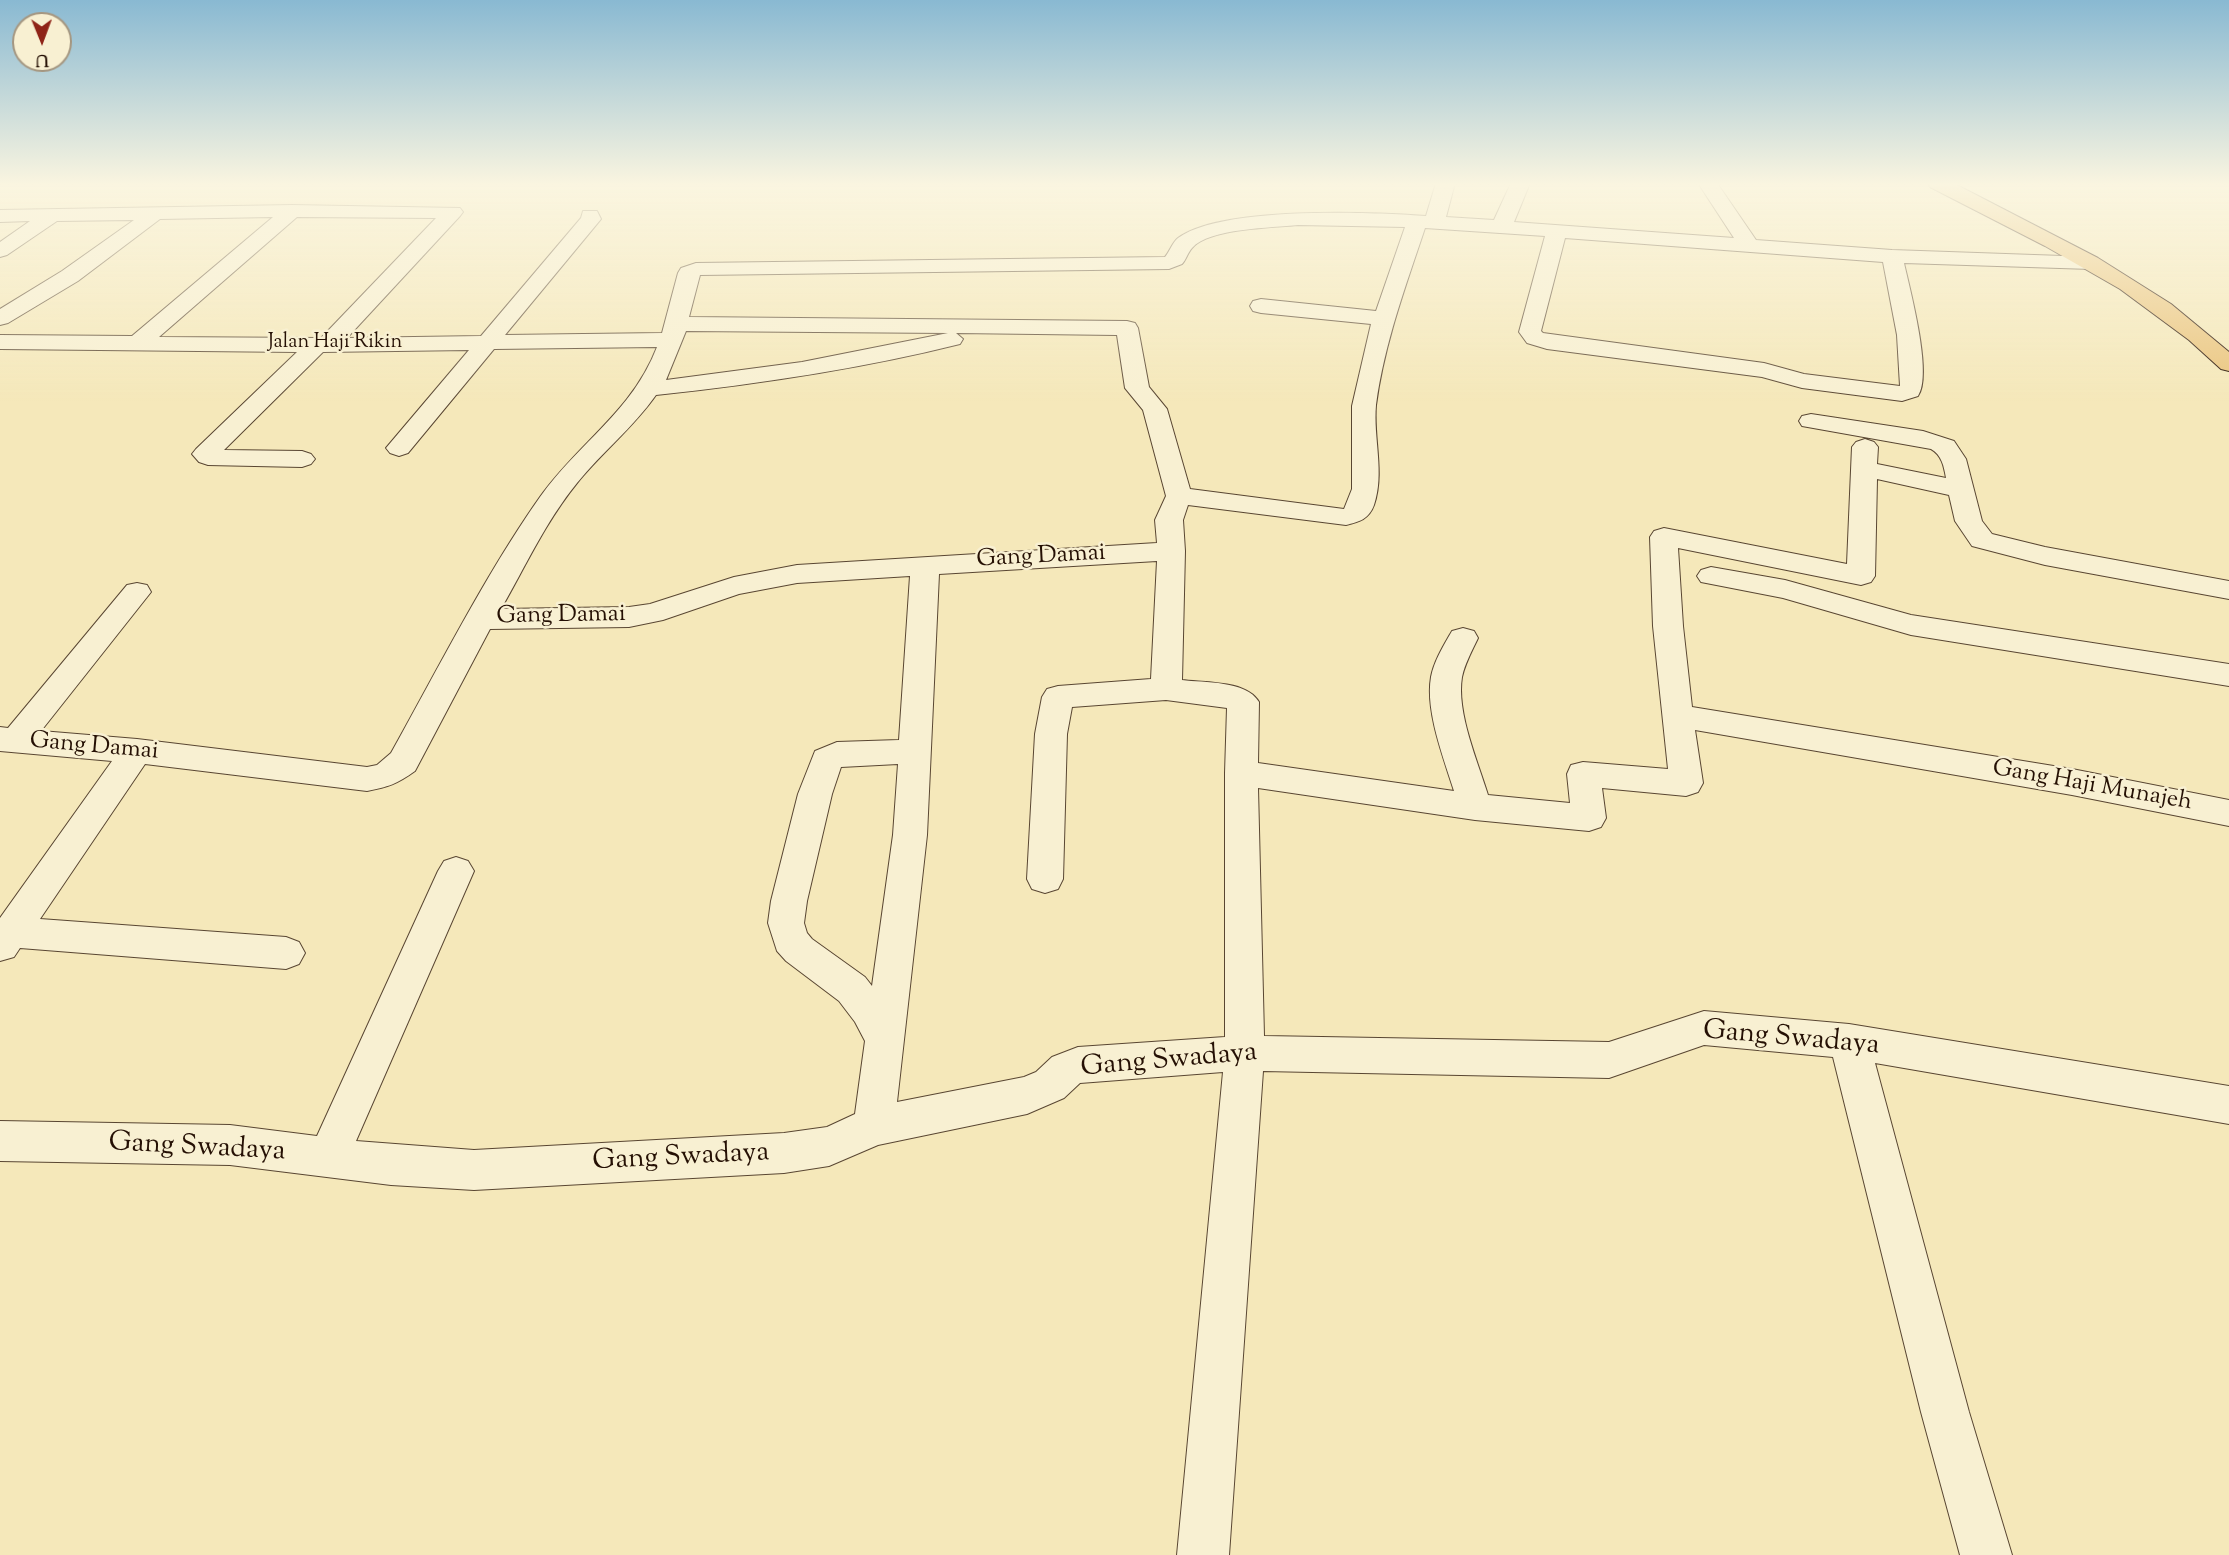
<!DOCTYPE html>
<html>
<head>
<meta charset="utf-8">
<style>
  body { margin:0 }
  #map { position:relative; width:2229px; height:1555px; overflow:hidden; background:#f5e8ba; font-family:"Sorts Mill Goudy",serif }
  canvas { display:block }
  .north { position:absolute; left:12px; top:12px; width:60px; height:60px; box-sizing:border-box; background:#f8f0d2; border:2px solid #a49680; border-radius:50%; rotate:179deg; font-size:16px; font-weight:700; line-height:24px; text-align:center; color:#251004 }
  .north::after { content:''; display:block; margin:auto; width:21px; height:27px; background:#8f2418; clip-path:polygon(50% 0,100% 100%,50% 72%,0 100%) }
</style>
</head>
<body>
<div id="map">
<canvas width="2229" height="1555"></canvas>
<div class="north">U</div>
</div>
<script>
const c = document.querySelector('canvas').getContext('2d');
c.lineJoin = 'round';
function stroke(path, color, width, dash) { c.strokeStyle = color; c.lineWidth = width; c.lineCap = dash ? 'butt' : 'round'; c.setLineDash(dash || []); c.stroke(path); }
function paint(path, color) { c.fillStyle = color; c.fill(path, 'evenodd'); }
function write(font, color, halo, rows, align = 'center') {
  c.font = font + ' "Sorts Mill Goudy",serif'; c.lineWidth = 5; c.setLineDash([]); c.textBaseline = 'middle'; c.strokeStyle = halo; c.fillStyle = color; for (const [text, x, y, turn = 0] of rows) {
    c.save(); c.translate(x, y); c.rotate((+turn || 0) * Math.PI / 180); c.textAlign = isNaN(turn) ? turn : align; if (halo) c.strokeText(text, 0, 0); c.fillText(text, 0, 0); c.restore();
  }
}
const street = new Path2D(`
  M1436 183H1455L1446 217 1494 220 1511 183H1530L1514 222 1734 238 1698 183H1717L1756 240 1892 250 2091 257 2098 259 2102 263 2098 267 2091 269 1904 263C1910 290 1933 375 1918 396L1902 401 1802 388 1762 377 1547 349 1527 343 1519 332 1545 236 1425 228C1406 285 1384 344 1376 405 1373 438 1385 473 1374 505 1369 519 1359 522 1346 525L1188 505 1183 520 1185 551 1182 680C1204 683 1246 680 1259 702L1258 763 1454 791C1444 759 1425 711 1431 677 1434 661 1444 645 1452 631L1463 628 1474 631 1478 638C1472 651 1465 663 1462 677 1456 712 1478 762 1488 795L1570 803 1567 774 1571 765 1583 762 1668 769 1653 626 1650 537 1654 531 1664 528 1847 564 1852 447 1856 442 1865 439 1874 442 1878 447 1877 464 1946 478C1944 467 1942 455 1931 449L1802 426 1799 421 1802 416 1811 414 1923 431 1954 441 1966 459 1982 521 1992 534 2045 547 2229 581V599L2045 565 1972 546 1955 521 1949 495 1877 479 1875 576 1871 582 1861 585 1678 548 1683 626 1692 707 2072 769 2229 800V826L2072 795 1695 730 1703 783 1698 792 1686 796 1602 788 1606 818 1601 827 1589 831 1475 820 1258 788 1264 1036 1609 1042 1704 1011 1849 1024 2229 1086V1124L1875 1063 1969 1412 2012 1555H1960L1921 1412 1833 1057 1704 1045 1609 1078 1263 1071 1229 1555H1177L1223 1072 1080 1083 1064 1098 1027 1114 878 1145 829 1166 784 1173 474 1190 391 1185 230 1165 0 1161V1121L230 1125 317 1136 438 871 444 861 456 857 468 861 474 871 356 1141 474 1150 784 1133 827 1127 855 1114 865 1041 855 1022 839 1001 786 961 777 951 768 923 771 901 798 794 815 751 837 742 899 740 910 576 797 583 739 594 663 620 629 627 490 629 415 771C397 784 388 787 367 791L145 764 40 919 286 937 299 942 305 953 299 964 286 969 20 948 14 957 0 961V918L112 761 0 751V727L8 728 127 585 137 583 147 585 151 592 41 731 137 739 367 767 377 765 391 753C438 669 485 575 540 497 579 442 632 412 657 347L494 349 408 453 399 456 390 453 386 448 469 350 323 352 224 450 302 451 311 454 315 459 311 464 302 467 208 465 199 462 192 454 196 449 297 352 0 349V335L132 336 273 217 160 219 78 281 8 323 0 325V309L62 271 134 220 57 221 7 255 0 257V242L30 221 0 222V210L292 205 460 208 463 212 460 216 347 338 481 336 581 218 583 211H597L601 219 505 335 662 333 678 273 681 268 696 263 1165 257C1170 251 1172 243 1178 238 1222 206 1370 212 1426 216ZM297 217 436 218 321 338 159 337ZM1298 225 1405 227 1376 311 1261 299 1253 301 1250 306 1253 311 1261 313 1371 324 1352 406V489L1344 509 1190 489 1167 409 1149 387 1138 328 1135 323 1127 321 689 317 700 275 1169 269 1182 264C1186 260 1188 252 1192 248 1209 228 1272 228 1298 225ZM1565 238 1883 262 1897 335 1900 386 1804 374 1764 363 1543 333 1541 331ZM686 331 948 333 802 362 666 380ZM956 333 1117 335 1125 388 1143 410 1166 496 1155 520 1157 543 797 565 734 577 650 604 629 607 501 609C525 567 546 521 577 483 602 452 633 428 656 395 759 384 860 369 960 344L963 339ZM1157 561 1151 679 1058 686 1047 689 1042 697 1035 734 1027 879 1032 889 1045 893 1058 889 1063 879 1067 734 1072 707 1166 700 1227 708 1225 773V1037L1078 1047 1052 1057 1036 1072 1024 1077 897 1102 927 835 939 574ZM898 764 893 835 872 986 865 977 812 939 807 933 804 923 807 901 832 794 841 767Z
  M1711 567 1785 580 1911 615 2229 664V686L1911 635 1783 598 1701 582 1697 576 1701 570Z`);
const primary = new Path2D(`
  M1928 183H1953L2098 258 2171 304 2229 352V371L2221 369 2189 340 2120 289 2045 246 1930 187Z`);
const farStreetnames = [
  ["Jalan Haji Rikin",335,344]
];
const streetNames = [
  ["Gang Damai",1041,558,-3],
  ["Gang Damai",561,617,-1],
  ["Gang Damai",94,748,5],
  ["Gang Haji Munajeh",2092,787,10]
];
const nearStreetnames = [
  ["Gang Swadaya",1791,1040,5],
  ["Gang Swadaya",1169,1062,-5],
  ["Gang Swadaya",197,1149,3],
  ["Gang Swadaya",681,1159,-3]
];
stroke(street, '#594632', 2);
stroke(primary, '#251004', 2);
paint(street, '#f8f0d2');
paint(primary, '#eac47d');
const sky = c.createLinearGradient(0, 0, 0, 401);
sky.addColorStop(0, '#89b9d2');
sky.addColorStop(0.46, '#faf5e0');
sky.addColorStop(1, '#faf5e000');
c.fillStyle = sky;
c.fillRect(0, 0, 2229, 401);
write('20px', '#251004', '#f8f0d2', farStreetnames);
write('24px', '#251004', '#f8f0d2', streetNames);
write('28px', '#251004', '#f8f0d2', nearStreetnames);
</script>
</body>
</html>
